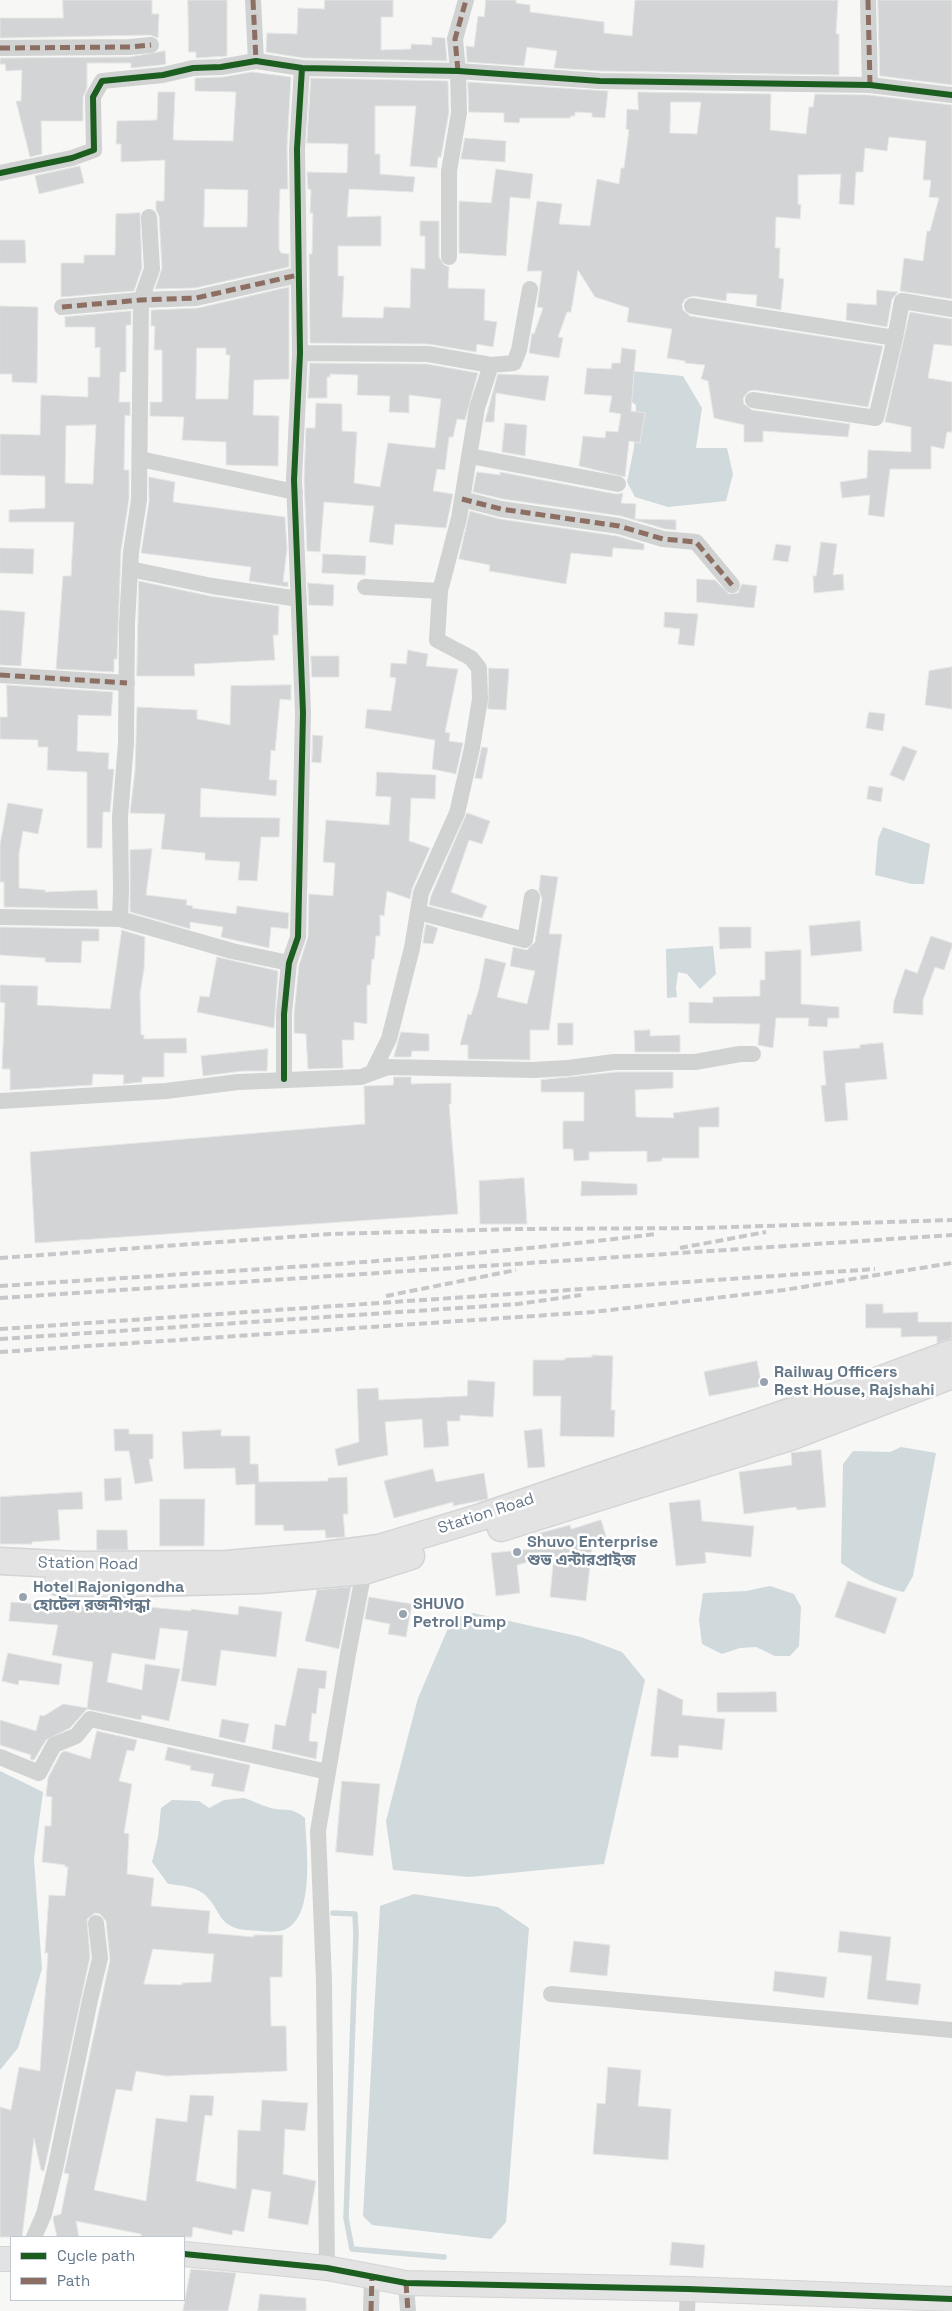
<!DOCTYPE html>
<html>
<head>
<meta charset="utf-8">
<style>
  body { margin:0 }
  #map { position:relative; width:952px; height:2311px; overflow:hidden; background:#f7f7f6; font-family:"Space Grotesk",sans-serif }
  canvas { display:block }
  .legend { position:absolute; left:10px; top:2236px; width:175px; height:65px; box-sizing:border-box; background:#fff; border:1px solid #c1c9d0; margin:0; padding:6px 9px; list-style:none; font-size:15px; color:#647789 }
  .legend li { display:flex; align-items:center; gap:10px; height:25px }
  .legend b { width:25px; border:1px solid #c1c9d0 }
</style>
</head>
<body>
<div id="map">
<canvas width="952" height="2311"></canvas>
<ul class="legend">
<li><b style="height:6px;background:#1b5e20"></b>Cycle path</li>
<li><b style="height:6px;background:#8d6e63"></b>Path</li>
</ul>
</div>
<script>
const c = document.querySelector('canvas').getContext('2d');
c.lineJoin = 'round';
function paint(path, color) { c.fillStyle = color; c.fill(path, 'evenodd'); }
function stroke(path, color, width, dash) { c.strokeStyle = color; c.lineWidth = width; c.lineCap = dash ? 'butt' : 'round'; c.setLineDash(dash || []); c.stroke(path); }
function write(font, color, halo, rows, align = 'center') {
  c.font = font + ' "Space Grotesk","Noto Sans Bengali",sans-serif'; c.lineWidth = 5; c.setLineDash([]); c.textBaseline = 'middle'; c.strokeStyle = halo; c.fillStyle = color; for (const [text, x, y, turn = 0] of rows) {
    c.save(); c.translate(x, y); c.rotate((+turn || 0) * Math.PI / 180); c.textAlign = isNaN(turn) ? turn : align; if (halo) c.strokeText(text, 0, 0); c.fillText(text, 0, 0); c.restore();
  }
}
const water = new Path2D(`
  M631 371 683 376 702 408 696 448H727L733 474 726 501 668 507 635 497 627 482 634 448 636 405 626 398Z
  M883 827 930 844 924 884H912L875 875 878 839Z
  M713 946 716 974 700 989 687 974 678 972 676 988 677 997 667 998 666 949Z
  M901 1447 936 1453 913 1576 904 1592C880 1587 860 1577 841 1563L843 1464 853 1451 890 1452Z
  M770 1586 794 1594 801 1607 799 1646 790 1656H775L756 1647 740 1648 722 1654 702 1644 699 1620 703 1593 746 1591Z
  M473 1613 581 1637 622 1652 645 1680 604 1864 469 1877 393 1870 386 1821 418 1698 452 1619Z
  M0 1771 43 1792 34 1859 42 1969 18 2048 0 2070Z
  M244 1798C254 1801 262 1806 271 1808 287 1812 290 1806 305 1818 306 1845 316 1918 284 1930 277 1932 269 1932 261 1931 252 1930 239 1931 231 1926 221 1921 218 1911 212 1903 202 1887 186 1886 168 1884L152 1862 158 1837 161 1808 172 1800 199 1801 209 1808 224 1800Z
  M414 1894 498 1907 529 1928 506 2222 491 2239 372 2225 363 2216 380 1906Z`);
const stream = new Path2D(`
  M333 1913 355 1914 356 1934 346 2218 352 2249 444 2257`);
const building = new Path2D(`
  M63 0H152V14H159L158 38 150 35 0 38V18H63Z
  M188 0H227V56L196 58V52H189Z
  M325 0H393V17H381V50L411 49V44L432 45V37L445 38 447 61 303 58 266 52 267 33 297 34 298 8 324 9Z
  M486 0H516V3L530 5V12L604 22V33L632 36 635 0H838L836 34H839V75L600 71 554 68 557 51 527 47 524 66 467 62 466 46 474 47 478 16 484 17Z
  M878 0H952V85L880 76Z
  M165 51 166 64 161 65 131 68V63H87V88L83 97V121H41L42 154 30 157 16 101H21L22 70 6 71 5 64H0V58L130 57Z
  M252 72 291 77 287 148 288 189H280L279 218V249L281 253 289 254V267L195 288 155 289 162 268 159 216 156 210V201H164L165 160 121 162V144H116L117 121 157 120 158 92H175L173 140 233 141 236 92 195 91V78L223 77ZM205 189 248 190 247 227H204Z
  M311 78 448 81 449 112 441 157H438L437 168 410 166 416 106H375V154H380V174L415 177 413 192 349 189 347 217 381 216V246H338V276H344L342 317 383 318 384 307 410 308 411 268 425 269V236H420V221H439V257L444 265 449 267 448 288 485 289 484 320 497 322 493 347 477 344 476 352 428 344 310 343 309 254H312L313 213H310L311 190 308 189 307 172 347 173 348 144 307 143Z
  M468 82 608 91 605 118 592 117V113L575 112V116H571L570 118H520L519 123 504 122V113L469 112Z
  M638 92 771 94 770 130 806 134 809 107H813L815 94 869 95 952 105V299L900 291 904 258 923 261 927 231H930L939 198 929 197 931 180H923L926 141 889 137 887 151 865 148 863 172H856L854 205 839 204 841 174 798 175V204L801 205 800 219 776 217 775 248H780L779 278 784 279 781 310 756 306 757 295 727 293 726 301 693 296 685 299 682 304 683 310 690 316 883 346 868 407 754 390 749 391 743 398 744 404 752 410 850 424 848 437 763 431V442H744V425L714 418 708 381 701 379 705 365 685 363V361L667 358 672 329 627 322 629 308 595 297 578 270 571 312H567L558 337 563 338 559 358 529 353 532 333 534 334 543 308 537 307 542 271H527L537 201 562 204 559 224 590 226 597 179 619 184 621 168H624L629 130 626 129 627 109 638 110ZM671 102H701L697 134 670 133Z
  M465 138 506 141 505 162 461 159Z
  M80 166 84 183 39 194 35 176Z
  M496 169 533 174 530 199 510 197 506 256 459 253V201L491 203Z
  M140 213 142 268 134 291 61 297V263H84V255H115L116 214Z
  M0 240H25L26 263H0Z
  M289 287V379L254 380 253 415 279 416 278 466 226 465V442L182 440 184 417 150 416V402H162V350H154L155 326H151V310L198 308ZM197 348H226V355H230L228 399H196Z
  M877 290 898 292 892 299 887 327 846 320 847 303 876 305Z
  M0 306 38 307 37 383 12 382V374H0Z
  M131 311V325H126V372H120L119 402H130V416L125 415 124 470H129V499L121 551 117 659H114V672L56 669 63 576H71L74 522H9V510L45 508V476L0 475V434L40 435 41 395 88 397V377H100V347L95 348V327H65V317ZM96 425 93 484 65 483 66 426Z
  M910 312 952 319V346L934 344 928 378 952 382V432H947L944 449 931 446V469H890L884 517 868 515 870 495 842 498 840 482 867 478 868 450 911 452V427L885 422Z
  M622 348 636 350 631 411 645 413 640 443 629 441 625 477 579 466 583 436 605 438 606 431 618 432 621 414 609 412 612 396 584 394 587 368 611 369 612 363H620Z
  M310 363 427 364 478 373 465 420 457 419 453 437H449L445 470 437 469 433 491 453 494 446 528 395 524 393 545 369 542 374 506 324 502 320 552 307 551 304 480 306 428H315L316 403 342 404V431L357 432 354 483 380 487 388 443 435 448 441 399 409 395V413L389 412 390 396 357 395 358 375 330 374V377H327V398H308Z
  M498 374 549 376 545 401 496 393 494 422H485Z
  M505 423 527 425 525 456 502 452Z
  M477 472 500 475V472L616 494 623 493 621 503 636 504 635 519 676 520V530L665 529 621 516 503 499 473 492Z
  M149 477 175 482 173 502 285 517 287 549 283 582H288V587L249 581 251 567 141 553 149 502Z
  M470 511 500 519 617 536 644 544V550L613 548 612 557 571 553 566 584 489 571 490 565 459 559Z
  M821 542 837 544 833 575 843 574 844 590 814 593 813 576H816Z
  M776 544 791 546 788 562 773 560Z
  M0 548 34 549 33 574 0 573Z
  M323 554 366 556 365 575 322 573Z
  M697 579 715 580 729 594 738 593 742 584 757 586 754 608 697 602Z
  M139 581 210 596 279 606 278 635H273L275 660 194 664 195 676H137Z
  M308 583 334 585 333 606 309 605Z
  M0 610 25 612 21 666 0 665Z
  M665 612 698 614 694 646 678 644 680 629 664 627Z
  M408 650 428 654 426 666 458 669 445 732 450 733 449 741 463 743 456 774 432 769 435 740 365 728 367 709 391 711 396 678 390 677 391 663 406 664Z
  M311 656H339V677H312Z
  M952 667V709L925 705 929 671Z
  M489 668 509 669 506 710 488 709Z
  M7 685 113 692 111 716 78 715 77 751 109 753 108 769H114L110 812H103L102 848H87V772L47 770 48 747H38V740L0 739V717H7Z
  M291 685V700L280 699 275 751 271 750 269 780H277L276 796 201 788 200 817 280 818 279 837H261L257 881 238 880 240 862 205 860V853L161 849 165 814 130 813 135 771 137 707 197 710V719L230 725 231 686Z
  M869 712 885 714 883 731 866 728Z
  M313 735 323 736 321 763 312 762Z
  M903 746 917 751 904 781 890 775Z
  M482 747 488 748 482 779 475 778Z
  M377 772 436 775 435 799 411 798 409 841 430 848 412 889 410 899 387 891 384 916 380 915V936H376L374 959H372L370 985H367V1024L354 1022V1040H342L343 1068 308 1069 306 1034 294 1033V1014L299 965 308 937 309 894 333 896 335 863 323 862 326 820 389 825 391 797 376 796Z
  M869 786 883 788 881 802 867 799Z
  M8 803 43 809 38 834 23 831 19 854V888L45 890V892L97 890 98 909 4 907V882H0V845Z
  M467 813 490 821 482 844 469 840 451 892 487 906 482 918 429 905 431 896Z
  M152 849 146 895 187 900 186 905 193 906 192 908 236 914 237 906 289 913 288 929 271 927 269 948 221 937 223 927 190 922V929L130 912V850Z
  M541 875 558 877 549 934H562L549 1030H530V1060L468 1059V1045H460L468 1014 471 1015 479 989 485 958 506 963 497 997 527 1004 535 971 510 966 513 947 527 950 535 942 542 899 539 890Z
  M860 921 862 951 811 956 809 926Z
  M426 924 438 928 433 944 423 943Z
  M0 927 99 929V941H82L81 963 45 962V958L0 955Z
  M719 927H751V948L720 949Z
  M122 930 145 937 144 969 140 994 141 1035H144V1039L186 1038 187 1053H164V1077H142V1082L123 1084 124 1075 93 1074 92 1085 10 1090V1069H2L5 1003 0 1002V985L38 986 37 1005 110 1009Z
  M931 936 952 943V946L944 970 935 967 923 1000V1015L893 1013 894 1001 905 969 917 973Z
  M801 950V1004L839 1007V1018H828L827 1027 808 1026 809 1018H776L773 1048 758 1045 760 1024 689 1023V1002L713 1003V997L760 996V980H765V952Z
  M217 957 278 971 274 1028 197 1012 200 996 209 997Z
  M558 1023H573V1045H558Z
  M650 1030V1036L680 1035V1052H635L634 1031Z
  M401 1032 429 1034V1051H412L411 1057H394Z
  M883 1043 887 1079 845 1083 848 1120 825 1122 821 1086 826 1085 823 1051 860 1048V1045Z
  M268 1049 267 1071H243L203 1076 201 1056Z
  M617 1072H673V1088L635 1090 636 1117 674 1118 673 1113 719 1107V1127H699V1158H662V1161L647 1162V1151L589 1152V1160L574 1161 573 1149H563V1121H584V1092H541V1080Z
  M394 1077H411V1084L451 1083V1104H449L458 1214 35 1243 30 1152 365 1124 364 1086 393 1085Z
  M524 1178 527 1224H480L479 1181Z
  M582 1181 637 1184V1195L581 1196Z
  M866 1304H883V1313L918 1312V1322H952V1338L937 1343V1336L901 1337V1328H866Z
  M592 1355 613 1356 611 1410H615L614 1437 560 1436 561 1396H533V1360H565V1358L592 1357Z
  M757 1361 762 1386 709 1396 704 1372Z
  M468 1380 495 1382 493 1417 460 1415V1421H447L449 1446 424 1448 422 1419 385 1422 388 1455 338 1466 335 1449 359 1442 357 1389 378 1388 379 1400 467 1396Z
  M114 1429H129V1434H153V1459H149L153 1481 135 1484 129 1451H115Z
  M542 1429 545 1467 528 1468 524 1431Z
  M221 1430V1436H250V1464H258L259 1482 328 1481V1478L347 1477 348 1514H343L345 1537 326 1538 325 1530 284 1531 283 1525H255V1484L236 1485 235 1468 184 1469 182 1432Z
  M821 1450 826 1507 797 1510 796 1507 744 1514 739 1472 792 1465 791 1453Z
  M433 1469 436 1482 484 1473 488 1499 453 1506V1502L394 1518 384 1481Z
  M121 1478 122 1500 105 1501 104 1479Z
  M82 1492 83 1509 58 1510 60 1540 32 1542V1544H0V1497Z
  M160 1499H205L204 1546H160Z
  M700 1500 702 1521 754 1526 751 1557 705 1552 706 1563 676 1566 669 1503Z
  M601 1520 608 1543 592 1548 586 1601 550 1597 554 1555 517 1565 520 1593 496 1596 491 1553 532 1549 528 1536 570 1525 571 1529Z
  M97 1530H127L128 1550H97Z
  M848 1581 897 1598 885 1634 835 1617Z
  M351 1587 339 1649 305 1641 317 1590Z
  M369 1597 412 1604 406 1637 388 1634 390 1624 365 1619Z
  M133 1600H148V1607L191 1611V1609L238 1615 239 1606 282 1612 276 1657 221 1650 216 1686 181 1681 188 1631 160 1628 155 1660 112 1653 107 1682 142 1690 145 1664 180 1669 169 1721 142 1715 141 1720 87 1709 70 1728 46 1740 34 1760 30 1759 31 1755 0 1745V1720L36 1731 40 1715 44 1716 63 1704 87 1708 93 1662 52 1655 58 1625 9 1621 11 1602 72 1607V1605L133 1606Z
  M8 1653 62 1664 59 1685 19 1680 18 1685 2 1681Z
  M298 1668 327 1671 325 1689 319 1688 316 1714 312 1713 309 1741 318 1742 316 1759 272 1749 275 1724 285 1726Z
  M658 1688 683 1700 682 1715 725 1719 722 1750 679 1745 678 1758 651 1756Z
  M776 1692 777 1712H717V1693Z
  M222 1719 249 1724 245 1743 219 1737Z
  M97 1731 137 1740 134 1751 127 1750 119 1781 132 1784 124 1833 129 1834 127 1874 154 1878 151 1906 210 1911 208 1933 254 1937V1935H283L282 1977H270L271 2026H286L287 2071 166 2076 136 2071 132 2091 116 2089 94 2190 146 2201 156 2118 187 2122 190 2095 214 2096 212 2116 205 2115 196 2181 236 2189 238 2130 260 2131 262 2100 308 2103 305 2131 285 2129 283 2174 316 2181 308 2225 268 2218 271 2192 252 2189 244 2232 233 2230 232 2235 193 2227 192 2237H141V2234L76 2221 79 2237H57L53 2219 54 2216 61 2214 69 2174 64 2173 110 1960 106 1921 100 1914 95 1913 87 1919 90 1957 44 2171 41 2170 34 2138 22 2237H0V2107L11 2110 19 2067 40 2071 48 1953H45L49 1895 65 1896 68 1867H65V1865L42 1862 45 1826H51L52 1797 46 1796 48 1778 61 1753 65 1751 90 1759ZM153 1949 214 1954 211 1982 182 1983V1985L144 1984Z
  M168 1747 250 1765 244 1792 211 1786 214 1774 190 1770 191 1766 165 1760Z
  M342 1781 380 1784 373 1856 336 1852Z
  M840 1931 891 1937 886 1980 921 1984 918 2005 867 1999 872 1956 838 1952Z
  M574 1941 610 1945 607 1976 570 1972Z
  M775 1971 827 1977 824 1998 773 1991Z
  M608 2067 641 2070 638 2106 671 2109 668 2160 593 2154 597 2103 605 2104Z
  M672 2242 705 2245 703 2268 670 2265Z
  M191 2269 236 2273 228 2311H183Z
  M260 2294 306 2298V2311H258Z`);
const street = new Path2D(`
  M253 0 256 61
  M868 0 870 85
  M0 48 130 47 151 45
  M0 173 72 158 94 150 93 97 102 81 163 75 193 68 221 67 256 61 302 68 458 71 600 81 870 85 952 95
  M449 257V171L459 113 458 71 455 39 466 0
  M692 306 895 338 902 301 952 309
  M62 307 141 300 196 298 298 275
  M300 353 428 354 491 365
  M753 400 876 418 895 338
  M470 456 618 484
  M140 459 295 492
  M462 499 501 509 619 526 663 539 696 542 732 585
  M130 569 212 586 299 599
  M365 587 440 591
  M0 675 127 683
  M418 912 525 940 532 897
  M0 917 120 919 232 951 289 963
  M120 919 121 890 120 817 126 743 127 623 131 552 139 500 141 300 152 269 149 217
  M373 1071 389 1039 412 948 421 893 457 813 472 748 480 699 479 668 471 658 437 640 440 591 459 518 477 408 491 365 514 363 519 350 530 289
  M284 1079V1014L289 963 298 937 303 713 294 480 300 353 297 149 302 68
  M0 1101 166 1091 238 1082 361 1077 388 1067 533 1070 568 1068 614 1062H695L740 1054H753
  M0 1757 39 1773 54 1745 76 1736 90 1719 328 1772
  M551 1994 952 2030
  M34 2237 44 2214 56 2165 90 2000 100 1958 96 1923
  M327 2268 324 1981 318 1831 348 1654 364 1571
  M406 2283 408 2311
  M371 2311 372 2276
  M687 2311 688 2289`);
const secondary = new Path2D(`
  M184 2254 327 2268 406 2283 688 2289 952 2299
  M0 2259H11`);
const primary = new Path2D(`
  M501 1528 790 1437 952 1375
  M0 1561 78 1565 227 1564 317 1556 379 1548 481 1517 833 1397 952 1353
  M58 1582 110 1584 260 1580 364 1571 411 1556`);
const rail = new Path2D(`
  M680 1248 766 1232
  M0 1258 330 1234 515 1229 703 1228 952 1220
  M0 1286C219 1271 438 1261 656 1234
  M386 1296 516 1270
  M0 1298 952 1235
  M0 1329 875 1269
  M0 1339 518 1304 581 1295
  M0 1352 593 1312 784 1290 952 1263`);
const quiet = new Path2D(`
  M253 0 256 61
  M868 0 870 85
  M0 48 130 47 151 45
  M458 71 455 39 466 0
  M62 307 141 300 196 298 298 275
  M462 499 501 509 619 526 663 539 696 542 732 585
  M0 675 127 683
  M406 2283 408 2311
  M371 2311 372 2276`);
const cycleway = new Path2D(`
  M0 173 72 158 94 150 93 97 102 81 163 75 193 68 221 67 256 61 302 68 458 71 600 81 870 85 952 95
  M284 1079V1014L289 963 298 937 303 713 294 480 300 353 297 149 302 68
  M184 2254 327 2268 406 2283 688 2289 952 2299`);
const markers = [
  [764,1382,5,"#97a4af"],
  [517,1552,5,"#97a4af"],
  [23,1597,5,"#97a4af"],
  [403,1614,5,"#97a4af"]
];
const poiNames = [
  ["Railway Officers",774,1373],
  ["Rest House, Rajshahi",774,1391],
  ["Shuvo Enterprise",527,1543],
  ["শুভ এন্টারপ্রাইজ",527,1561],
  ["Hotel Rajonigondha",33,1588],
  ["হোটেল রজনীগন্ধা",33,1606],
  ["SHUVO",413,1605],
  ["Petrol Pump",413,1623]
];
const streetNames = [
  ["Station Road",486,1514,-18],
  ["Station Road",88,1564,1]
];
paint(water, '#d0d9dc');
stroke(stream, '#d0d9dc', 5.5);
paint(building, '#d3d4d5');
stroke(building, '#e6e6e6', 1);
stroke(secondary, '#d2d4d5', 26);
stroke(primary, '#d2d4d5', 29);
stroke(street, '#d1d2d2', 16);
stroke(secondary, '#e3e3e3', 24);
stroke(primary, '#e3e3e3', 26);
stroke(rail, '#c6c7c9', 4, [8, 4]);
stroke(quiet, '#8d6e63', 5, [10, 5]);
stroke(cycleway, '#1b5e20', 6);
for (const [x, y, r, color] of markers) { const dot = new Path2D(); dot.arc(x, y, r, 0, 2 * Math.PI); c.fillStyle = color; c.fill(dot); stroke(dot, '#fff', 2); }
write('bold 16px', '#647789', '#fff', poiNames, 'left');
write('16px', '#647789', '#fff', streetNames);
</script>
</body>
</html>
